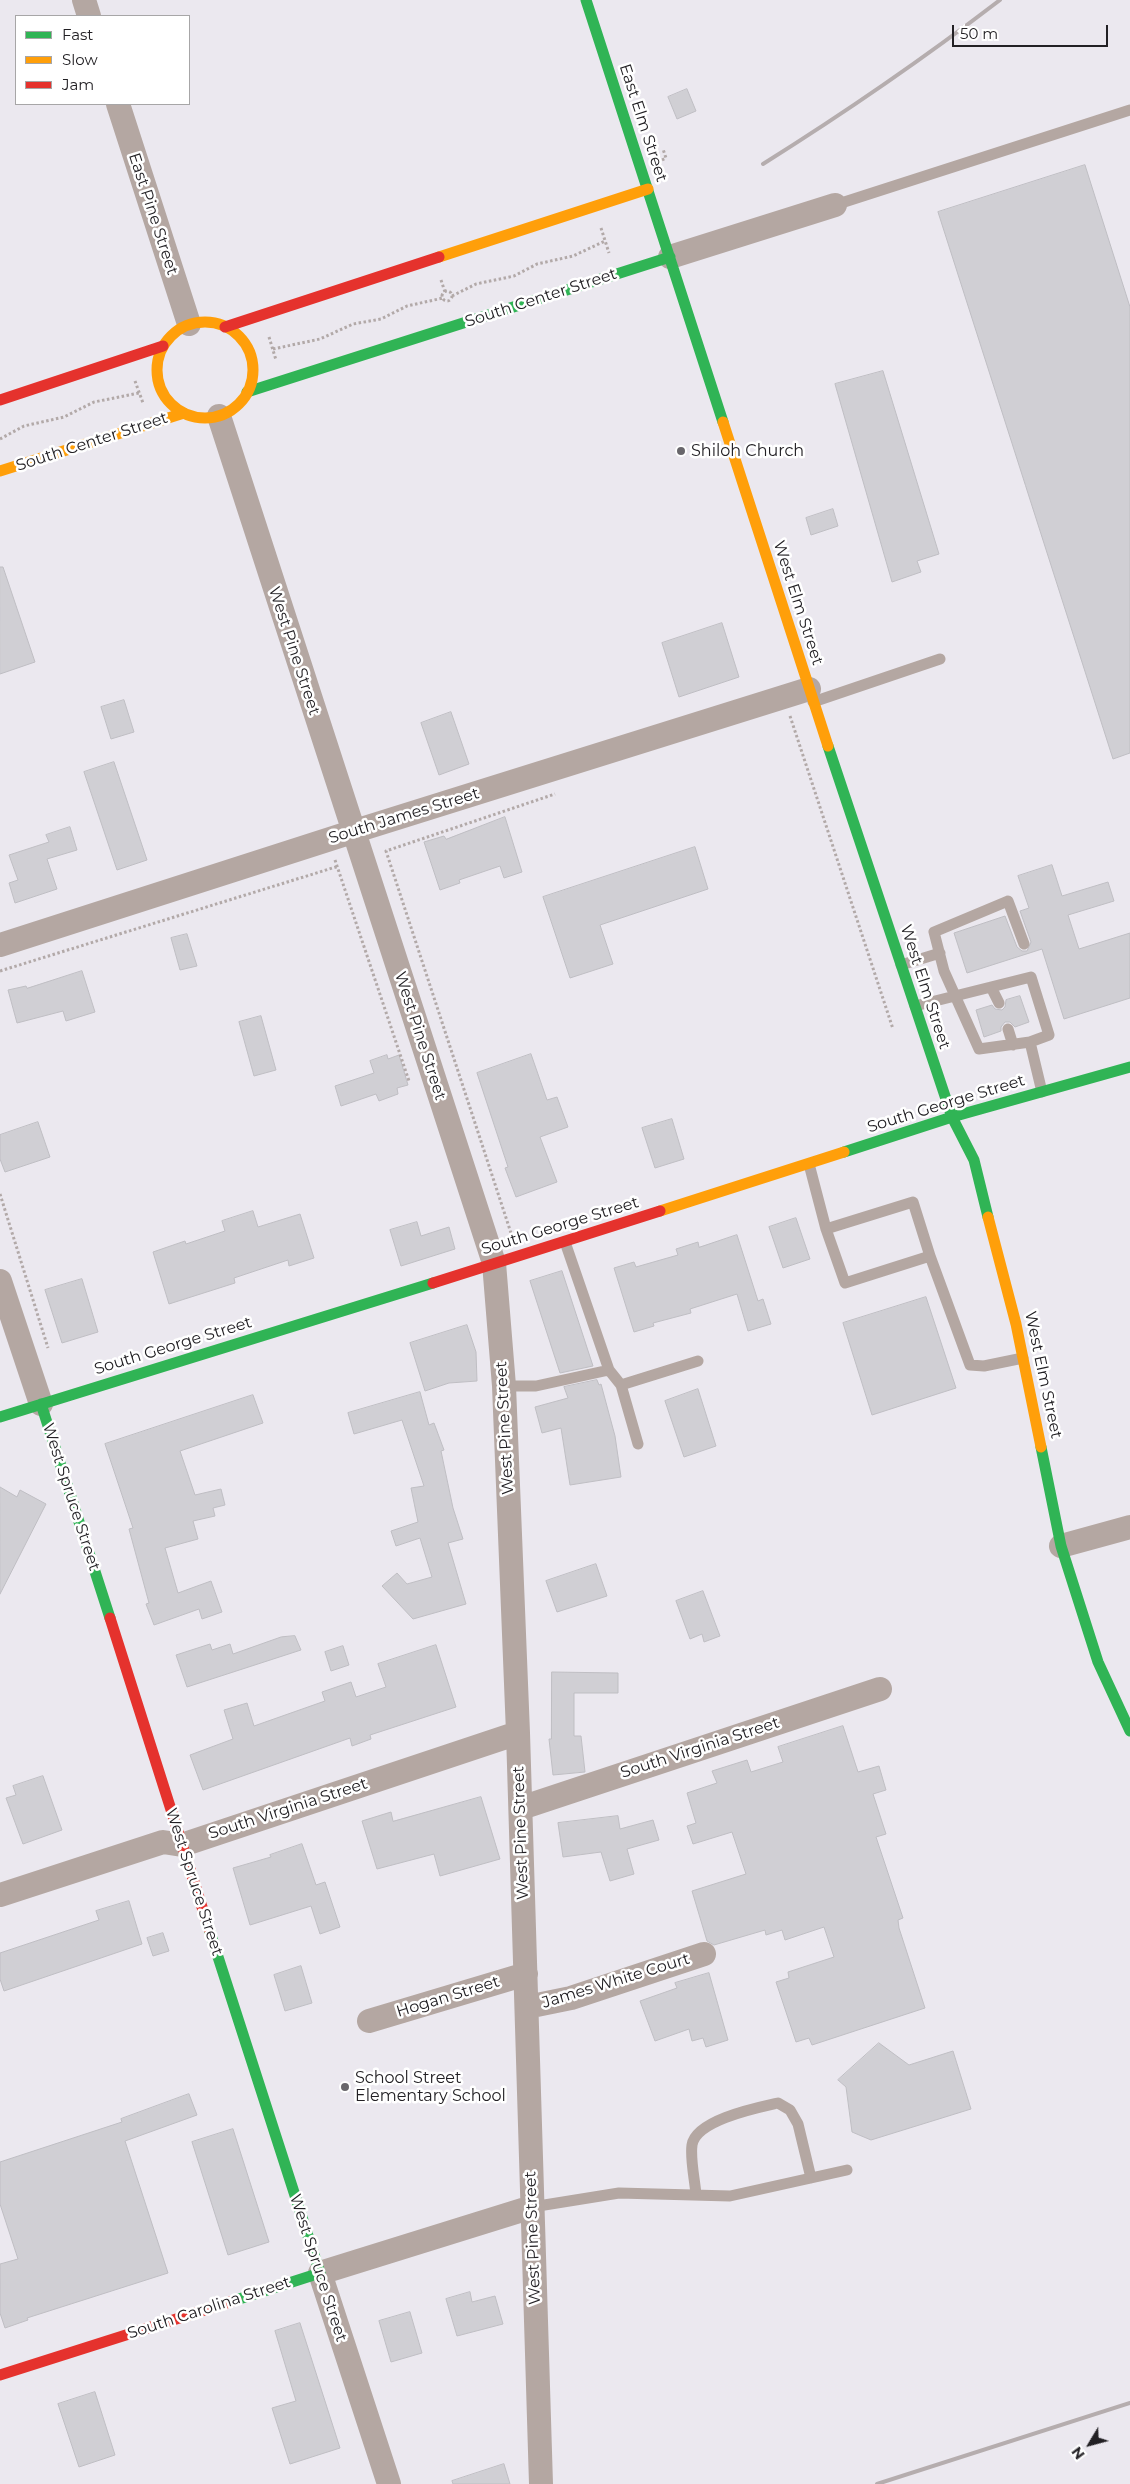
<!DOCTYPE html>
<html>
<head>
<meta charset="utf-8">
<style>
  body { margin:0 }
  #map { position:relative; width:1130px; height:2484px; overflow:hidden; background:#ebe8ef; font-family:Montserrat,sans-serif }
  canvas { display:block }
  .legend { position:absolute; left:15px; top:15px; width:175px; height:90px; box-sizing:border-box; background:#fff; border:1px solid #a7a6a7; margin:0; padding:6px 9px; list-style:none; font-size:15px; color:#222024 }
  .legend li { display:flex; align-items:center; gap:10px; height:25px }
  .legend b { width:25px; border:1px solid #a7a6a7 }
  .north { position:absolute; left:1065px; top:2419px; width:50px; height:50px; -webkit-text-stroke:4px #fff; paint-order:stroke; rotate:233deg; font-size:14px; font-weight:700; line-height:20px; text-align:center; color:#222024 }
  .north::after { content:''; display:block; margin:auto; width:18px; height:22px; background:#222024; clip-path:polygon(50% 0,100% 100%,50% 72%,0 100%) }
  .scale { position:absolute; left:952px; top:25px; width:156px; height:22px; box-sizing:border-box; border:2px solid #222024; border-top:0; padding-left:6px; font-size:15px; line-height:18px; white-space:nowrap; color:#222024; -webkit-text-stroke:4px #fff; paint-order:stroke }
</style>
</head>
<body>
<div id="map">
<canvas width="1130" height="2484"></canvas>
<ul class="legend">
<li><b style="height:6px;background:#30b455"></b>Fast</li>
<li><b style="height:6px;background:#ff9f0a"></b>Slow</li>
<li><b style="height:6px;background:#e5322d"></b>Jam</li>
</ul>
<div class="north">N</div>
<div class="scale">50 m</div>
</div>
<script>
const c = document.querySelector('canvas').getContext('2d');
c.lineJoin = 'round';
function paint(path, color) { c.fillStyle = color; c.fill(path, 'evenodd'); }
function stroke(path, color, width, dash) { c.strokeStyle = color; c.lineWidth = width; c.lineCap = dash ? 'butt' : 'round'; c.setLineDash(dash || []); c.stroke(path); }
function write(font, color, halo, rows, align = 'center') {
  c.font = font + ' Montserrat,sans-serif'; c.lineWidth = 5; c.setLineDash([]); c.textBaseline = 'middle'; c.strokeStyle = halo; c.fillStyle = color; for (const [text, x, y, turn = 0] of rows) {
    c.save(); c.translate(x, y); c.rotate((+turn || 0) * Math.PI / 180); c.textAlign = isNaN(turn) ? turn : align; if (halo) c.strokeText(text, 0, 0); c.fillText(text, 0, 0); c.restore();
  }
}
const building = new Path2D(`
  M687 89 696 111 677 119 668 97Z
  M1085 165 1130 307V753L1113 759 938 212Z
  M883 371 939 554 917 561 921 572 892 582 835 384Z
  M833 509 838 526 811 535 806 518Z
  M0 567H3L35 662 0 674Z
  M722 623 739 677 679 697 662 643Z
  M124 700 134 732 111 739 101 707Z
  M451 712 469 764 439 775 421 723Z
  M114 762 147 860 117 870 84 772Z
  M505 817 522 872 504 878 500 866 459 880 460 883 440 890 424 842 444 836 446 839Z
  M70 827 77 850 47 859 57 889 15 903 9 883 18 880 9 855 49 842 46 835Z
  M695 847 708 889 600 925 613 964 570 978 543 897Z
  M1052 865 1062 896 1108 882 1114 901 1068 915 1079 949 1130 933V998L1064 1019 1042 949 967 973 954 933 1005 916 1017 947 1022 951H1027L1031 942 1020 911 1029 908 1018 876Z
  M187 934 197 966 180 970 171 938Z
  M82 971 95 1012 66 1021 63 1011 17 1023 8 990 26 986 27 988Z
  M1020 996 1029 1022 1015 1027 1010 1022H1005L1001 1027V1031L984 1037 976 1010 992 1005 995 1009 1002 1010 1005 1007 1006 1000Z
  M261 1016 276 1070 254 1076 239 1022Z
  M531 1054 547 1100 557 1097 568 1127 540 1137 557 1182 516 1197 505 1168 508 1167 477 1073Z
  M387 1055 388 1059 399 1055 408 1085 397 1088 398 1094 379 1101 376 1094 341 1106 335 1086 374 1073 370 1061Z
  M672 1119 684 1159 655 1168 642 1128Z
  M38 1122 50 1157 5 1172 0 1159V1135Z
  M253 1211 258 1227 300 1214 314 1258 289 1266 288 1260 234 1278 235 1283 169 1304 153 1252 185 1241 186 1244 225 1231 222 1221Z
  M796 1218 810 1259 783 1268 769 1227Z
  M417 1222 421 1236 449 1227 455 1249 401 1266 390 1230Z
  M737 1235 758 1301 763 1299 771 1324 748 1331 737 1294 690 1309 691 1313 653 1323 654 1326 634 1332 614 1268 634 1262 636 1267 678 1255 676 1249 698 1242 699 1247Z
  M562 1271 593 1366 560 1373 530 1281Z
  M82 1279 98 1332 62 1343 45 1290Z
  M926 1297 956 1388 872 1415 843 1323Z
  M467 1325 476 1352 477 1381 449 1383 425 1391 410 1343Z
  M597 1380 599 1385 601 1384 615 1436 621 1477 570 1485 561 1428 542 1433 535 1407 568 1398 564 1387Z
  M698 1389 716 1446 684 1457 665 1401Z
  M420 1392 429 1425 434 1423 444 1450 441 1451 453 1508 463 1539 448 1543 466 1604 413 1619 382 1586 397 1573 407 1584 432 1577 420 1538 396 1546 391 1531 418 1522 411 1488 424 1486 402 1420 354 1434 348 1413Z
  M253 1395 263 1423 180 1451 195 1495 221 1489 225 1505 213 1508 215 1516 193 1521 198 1539 165 1548 178 1593 211 1581 222 1612 202 1619 199 1609 154 1625 146 1604 149 1603 129 1529 133 1528 105 1444Z
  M0 1487 17 1497 20 1490 46 1504 0 1594Z
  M596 1564 607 1596 557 1612 546 1581Z
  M703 1591 720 1636 704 1642 702 1634 690 1639 676 1601Z
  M295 1636 301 1650 187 1687 176 1655 210 1644 212 1650 230 1644 233 1654 281 1637Z
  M436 1645 456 1707 370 1735 371 1739 352 1746 350 1738 203 1790 190 1755 233 1739 224 1710 247 1703 254 1726 325 1701 322 1692 351 1682 356 1697 386 1687 378 1664Z
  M343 1646 349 1665 331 1671 325 1652Z
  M552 1672 618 1673V1693H574V1736H581L585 1772 553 1775 549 1739H551Z
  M843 1726 858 1772 879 1766 886 1790 873 1794 886 1834 876 1837 903 1918 898 1920 899 1928 925 2008 812 2045 809 2038 796 2042 776 1982 789 1978 788 1972 834 1957 824 1927 785 1940 782 1930 766 1935 765 1930 714 1945 707 1941 692 1891 746 1874 732 1832 693 1844 687 1826 696 1823 687 1793 717 1783 712 1771 747 1760 751 1772 783 1762 778 1747Z
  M43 1776 62 1830 23 1844 6 1798 16 1795 13 1786Z
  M481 1797 500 1859 440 1876 434 1854 377 1869 362 1821 391 1812 393 1821Z
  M618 1816 620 1829 653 1820 659 1840 627 1849 634 1874 610 1881 601 1852 563 1857 558 1823Z
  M302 1844 316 1885 325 1882 340 1927 320 1934 311 1906 250 1925 233 1868 271 1857 270 1855Z
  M129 1901 142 1944 4 1991 0 1979V1953L99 1920 96 1911Z
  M163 1933 169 1951 153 1956 147 1938Z
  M301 1966 312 2003 285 2011 274 1975Z
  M709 1973 728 2040 706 2047 703 2038 692 2041 689 2029 655 2041 640 2001 677 1988 675 1983Z
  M879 2043 909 2065 953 2051 971 2109 871 2140 852 2132 846 2087 838 2080Z
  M189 2094 197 2115 125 2141 168 2273 27 2318 28 2320 5 2328 0 2313V2264L18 2259 0 2204V2162L122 2122 121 2119Z
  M233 2129 269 2242 228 2255 192 2142Z
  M470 2292 472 2302 495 2296 503 2324 457 2336 446 2299Z
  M410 2312 422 2353 391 2362 379 2321Z
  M300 2323 340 2448 290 2464 272 2408 296 2401 275 2331Z
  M95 2392 115 2455 79 2467 58 2404Z
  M504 2464 510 2484H453L452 2481Z`);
const path = new Path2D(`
  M662 160 666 158 663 149
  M601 228 609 253
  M441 280 445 292
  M442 296a5 5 0 1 1 10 0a5 5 0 1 1-10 0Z
  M452 296 476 284 514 276 537 264 573 256 605 241
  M269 337 276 360
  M273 349 320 339 353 324 381 319 407 306 443 298
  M135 381 143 403
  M0 439 24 426 64 417 94 402 139 393
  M790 716 893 1029
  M335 860 409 1081
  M0 971 339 866
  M0 1194 48 1348
  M511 1233 386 851 555 794`);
const lane = new Path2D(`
  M835 205 1130 110
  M813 702 940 659
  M1024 944 1008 901 934 932 944 971 979 1049 1030 1042 1042 1092
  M901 965 940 953
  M991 987 999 1003
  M915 1006 1031 977 1049 1035 1030 1042
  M1008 1029 1013 1045
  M809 1164 826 1229 845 1283 930 1256 970 1365 984 1366 1023 1358
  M826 1229 913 1202 930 1256
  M565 1242 609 1370 621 1385 638 1444
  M621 1385 698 1361
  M504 1386H536L609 1370
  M696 2195C695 2180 690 2160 692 2145 696 2120 756 2108 778 2103L790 2110 798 2124 811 2178
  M532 2207 619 2193 730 2196 847 2170`);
const street = new Path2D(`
  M84 0 89 16
  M118 104 189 324
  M670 257 835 205
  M219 416 494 1263 504 1386 518 1733 541 2484
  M0 945 352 832 809 689
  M0 1281 41 1404
  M1061 1546 1130 1527
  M521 1808 880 1689
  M0 1895 163 1842 182 1845 518 1733
  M527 2007 571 1998 704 1954
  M369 2021 526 1974
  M389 2484 320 2273 532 2207`);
const fast = new Path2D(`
  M586 0 723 422
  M247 392 670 257
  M828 746 952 1117 974 1160 988 1217
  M844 1152 952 1117 1130 1067
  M41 1404 110 1618
  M0 1417 433 1283
  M1041 1447 1061 1546 1098 1662 1130 1731
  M209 1929 320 2273 236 2300`);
const slow = new Path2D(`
  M439 257 648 189
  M157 370a48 48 0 1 1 96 0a48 48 0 1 1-96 0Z
  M723 422 828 746
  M0 471 184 413
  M660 1211 844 1152
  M988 1217 1016 1324 1041 1447`);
const jam = new Path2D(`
  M225 327 439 257
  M0 400 163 346
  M433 1283 660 1211
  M110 1618 209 1929
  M0 2375 236 2300`);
const rail = new Path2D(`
  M763 164C846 112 923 59 1000 0
  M877 2484 1130 2403`);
const markers = [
  [681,451,5,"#68666b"],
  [345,2087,5,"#68666b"]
];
const streetNames = [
  ["East Elm Street",643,123,72],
  ["East Pine Street",153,214,72],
  ["South Center Street",541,298,-18],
  ["South Center Street",92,442,-18],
  ["West Elm Street",798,603,72],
  ["West Pine Street",294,651,72],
  ["South James Street",404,816,-17],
  ["West Elm Street",925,987,72],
  ["West Pine Street",420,1036,72],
  ["South George Street",946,1104,-17],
  ["South George Street",560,1226,-17],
  ["South George Street",173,1346,-17],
  ["West Elm Street",1043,1375,78],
  ["West Pine Street",505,1428,-93],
  ["West Spruce Street",71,1497,72],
  ["South Virginia Street",700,1748,-18],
  ["South Virginia Street",288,1809,-18],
  ["West Pine Street",521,1833,-92],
  ["West Spruce Street",194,1882,72],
  ["James White Court",616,1981,-17],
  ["Hogan Street",448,1997,-17],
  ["West Pine Street",533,2238,-92],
  ["West Spruce Street",318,2268,72],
  ["South Carolina Street",209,2308,-18]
];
const poiNames = [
  ["Shiloh Church",691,451],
  ["School Street",355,2078],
  ["Elementary School",355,2096]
];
paint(building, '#d0cfd4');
stroke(building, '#bfbec3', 1);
stroke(path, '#b2a9a8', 3, [2.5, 2.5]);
stroke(lane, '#b4a7a2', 11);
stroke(street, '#b4a7a2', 24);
stroke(fast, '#30b455', 11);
stroke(slow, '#ff9f0a', 11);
stroke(jam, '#e5322d', 11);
stroke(rail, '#b5adae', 4);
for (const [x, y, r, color] of markers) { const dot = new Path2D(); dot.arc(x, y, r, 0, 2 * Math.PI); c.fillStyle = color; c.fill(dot); stroke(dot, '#fff', 2); }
write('16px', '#222024', '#fff', streetNames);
write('16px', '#222024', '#fff', poiNames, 'left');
</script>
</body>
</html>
